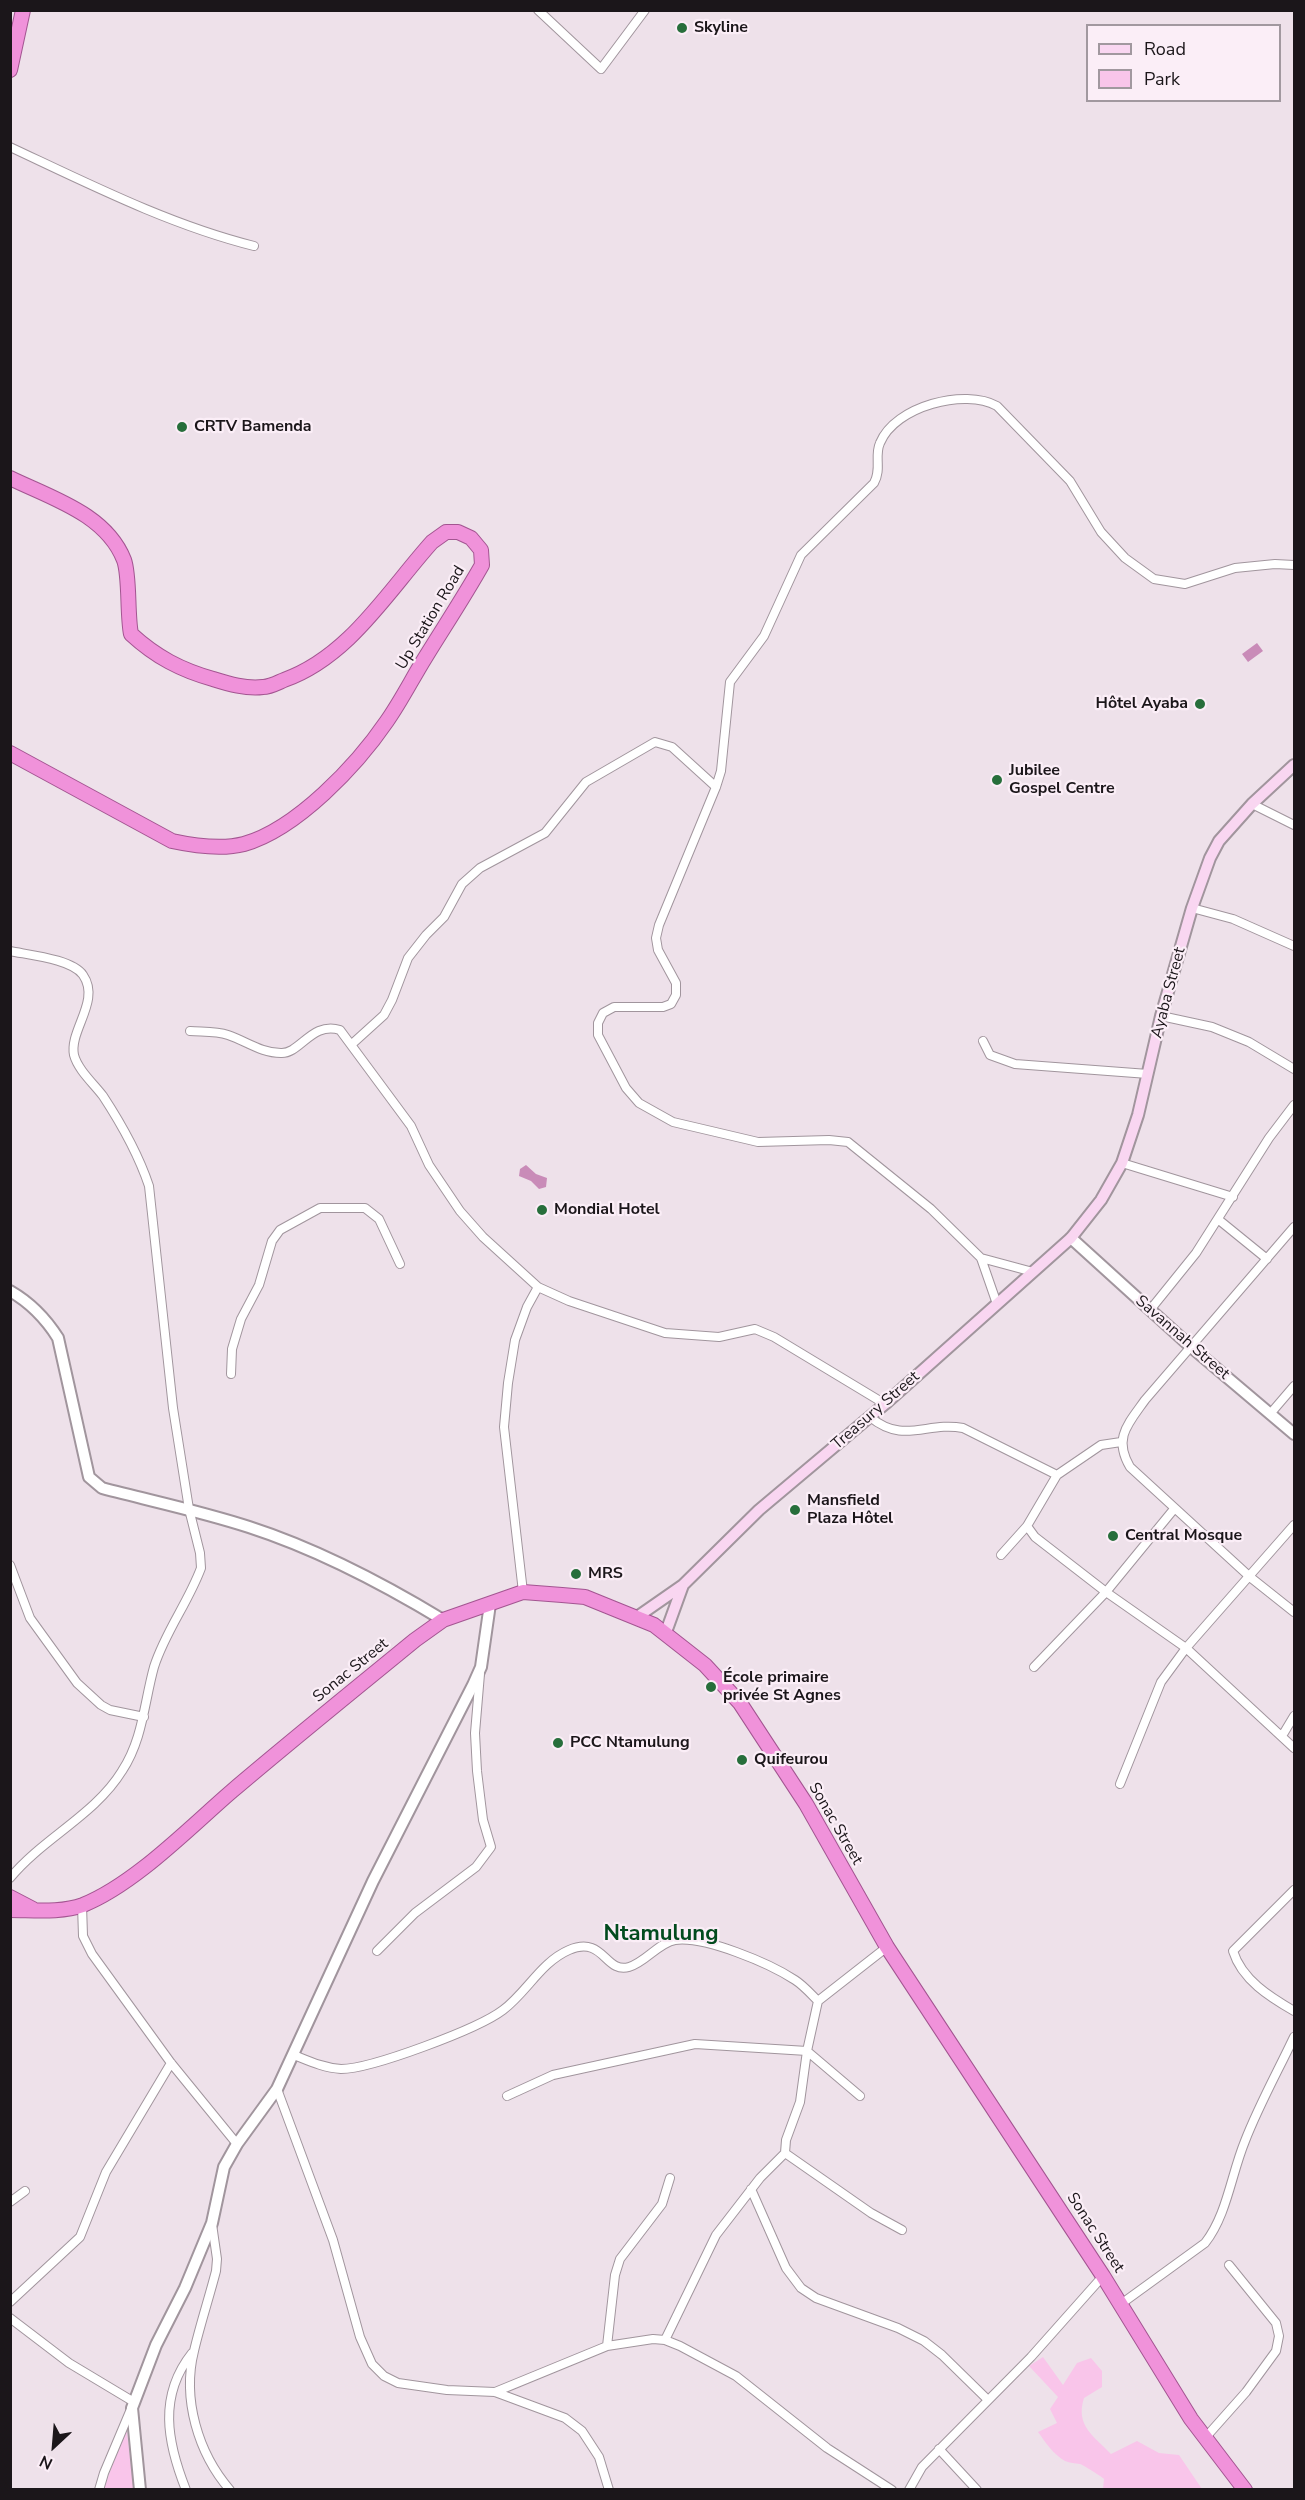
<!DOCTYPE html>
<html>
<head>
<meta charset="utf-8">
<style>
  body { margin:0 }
  #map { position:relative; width:1305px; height:2500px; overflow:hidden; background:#eee1ea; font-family:"Nunito Sans",sans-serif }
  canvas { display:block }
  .frame { position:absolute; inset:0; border:12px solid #1b161a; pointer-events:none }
  .legend { position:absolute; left:1086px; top:24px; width:195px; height:78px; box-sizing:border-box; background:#fbeef7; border:2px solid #a1989f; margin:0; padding:8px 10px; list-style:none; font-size:18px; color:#1b161a }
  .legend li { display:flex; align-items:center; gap:12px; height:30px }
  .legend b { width:30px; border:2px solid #a1989f }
  .north { position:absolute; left:24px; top:2416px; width:60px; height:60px; -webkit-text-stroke:4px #fbeef7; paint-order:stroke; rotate:206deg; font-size:16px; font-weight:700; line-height:24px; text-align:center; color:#1b161a }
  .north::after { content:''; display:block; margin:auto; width:21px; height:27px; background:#1b161a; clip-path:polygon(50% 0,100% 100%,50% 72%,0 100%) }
</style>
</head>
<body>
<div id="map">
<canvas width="1305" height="2500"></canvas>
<div class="frame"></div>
<ul class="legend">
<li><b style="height:8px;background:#f9d6f1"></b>Road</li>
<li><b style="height:16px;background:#f9c5ea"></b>Park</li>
</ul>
<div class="north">N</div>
</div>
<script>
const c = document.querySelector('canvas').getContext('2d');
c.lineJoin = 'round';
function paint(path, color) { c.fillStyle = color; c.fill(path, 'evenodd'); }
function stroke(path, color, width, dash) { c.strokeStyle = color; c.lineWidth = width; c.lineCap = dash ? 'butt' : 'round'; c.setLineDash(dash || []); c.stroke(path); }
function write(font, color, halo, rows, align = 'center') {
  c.font = font + ' "Nunito Sans",sans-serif'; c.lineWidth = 4.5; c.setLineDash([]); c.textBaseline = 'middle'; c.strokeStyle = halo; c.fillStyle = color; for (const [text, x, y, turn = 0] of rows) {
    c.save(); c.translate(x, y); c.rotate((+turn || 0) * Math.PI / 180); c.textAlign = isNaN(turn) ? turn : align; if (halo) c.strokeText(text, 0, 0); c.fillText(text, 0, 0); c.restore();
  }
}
const green = new Path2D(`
  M1043 2357 1063 2385 1077 2363 1091 2358 1102 2371V2387L1084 2398C1075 2426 1094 2436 1111 2454L1137 2441 1159 2453 1179 2455 1202 2489H1103L1104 2479C1101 2476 1083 2465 1080 2464 1075 2463 1070 2463 1065 2461 1053 2454 1046 2443 1038 2432L1057 2423 1050 2409 1058 2397 1029 2366Z
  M126 2425 134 2489H104Z`);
const water = new Path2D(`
  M1257 643 1263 651 1248 662 1242 654Z
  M526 1165 536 1174 547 1178 546 1187 539 1189 531 1181 519 1176 520 1169Z`);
const minor = new Path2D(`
  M538 10 601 69 645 10
  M10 147C89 184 170 225 254 246
  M1252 804 1294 825
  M1192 908 1233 919 1294 946
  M10 951C29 955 72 959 83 975 101 1001 69 1030 74 1055 78 1070 94 1084 103 1096 122 1125 138 1153 149 1186L173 1408 189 1509 200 1553 201 1568C188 1603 165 1632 154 1667 144 1703 143 1739 122 1771 95 1815 43 1838 10 1878
  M1161 1016 1212 1027 1249 1042 1294 1069
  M190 1031C203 1032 216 1031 228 1035 246 1041 261 1053 281 1053 300 1054 312 1021 340 1030L411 1126 429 1165 460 1211 483 1237 538 1287 569 1301 665 1333 719 1337 755 1329 774 1337 885 1404
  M983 1041 990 1055 1015 1064 1148 1074
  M352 1044 384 1015 392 1000 408 958 426 935 444 917 462 884 480 868 545 833 586 782 655 742 672 747 716 787
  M1122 1163 1233 1197
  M1219 1220 1267 1259
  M1294 1227 1145 1400C1128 1424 1113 1438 1130 1467L1250 1577 1294 1612
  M981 1258 1033 1272
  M997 1304 981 1258 931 1209 848 1142 829 1140 758 1142 673 1122 639 1103 626 1088 598 1035V1023L603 1013 614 1007H663L671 1004 676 995V983L658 950 656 938 659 925 716 787 721 771 730 682 764 636 801 555 874 483C882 469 874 456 880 443 895 406 965 388 997 406L1070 481 1101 532 1125 558 1154 579 1185 584 1235 568 1275 564 1294 565
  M1150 1310 1196 1253 1269 1138 1294 1105
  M231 1374 232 1349 241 1319 259 1285 272 1241 280 1230 320 1208H365L379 1219 400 1264
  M1270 1414 1294 1386
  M870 1417C904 1445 927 1421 963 1428L1057 1475 1101 1445 1121 1442
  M1057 1475 1027 1526 1035 1537 1106 1592 1186 1648 1294 1748
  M1001 1555 1027 1526
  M10 1565 30 1618 77 1683 101 1705 110 1710 144 1717
  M523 1592 504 1427 508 1383 515 1340 527 1307 538 1287
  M1034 1667 1106 1592 1174 1509
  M1282 1736 1294 1716
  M1120 1784 1161 1682 1186 1648 1294 1525
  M1294 1890 1233 1951C1242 1980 1270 1997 1294 2011
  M82 1905 83 1936 92 1954 171 2063 237 2144
  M377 1951 415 1913 476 1867 491 1847 483 1820 477 1771 475 1733 480 1674
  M818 2001 887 1947
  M294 2055C309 2061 324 2068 341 2069 371 2069 478 2029 503 2010 527 1992 541 1962 569 1950 604 1935 605 1974 629 1967 646 1962 658 1943 675 1940 705 1936 769 1963 795 1980 803 1985 811 1994 818 2001L807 2051 800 2102 786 2140 785 2153 760 2178 716 2235 665 2340
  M277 2089 333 2240 360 2337 372 2364 384 2376 398 2383 447 2390 495 2392 565 2418 582 2431 599 2457 609 2490
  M507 2096 553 2075 695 2044 807 2051 860 2096
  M785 2153 871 2213 902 2230
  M751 2189 786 2268 801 2288 816 2298 898 2328 924 2341 942 2355 988 2400
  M10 2202 25 2191
  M212 2224 217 2259 216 2271C209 2298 200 2325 194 2351 182 2399 198 2453 230 2490
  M10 2302 80 2237 106 2172 171 2063
  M1121 2304 1205 2243C1227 2215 1231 2175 1245 2141 1259 2105 1278 2071 1294 2037
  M10 2318 69 2363 134 2402
  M607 2346 615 2275 620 2259 662 2204 670 2178
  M495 2392 607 2346 653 2339 665 2340 680 2346 736 2376 827 2448 892 2490
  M1206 2437 1246 2392 1276 2351 1279 2336 1276 2323 1229 2265
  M939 2449 977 2490
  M99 2490 104 2473 131 2409
  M186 2490C167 2442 158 2396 192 2353
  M909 2490 922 2467 1031 2357 1103 2276`);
const tertiary = new Path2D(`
  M1071 1238 1190 1346 1294 1434
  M10 1291C31 1303 46 1319 58 1338L89 1477 102 1488C151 1501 200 1511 249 1527 317 1549 382 1583 443 1620
  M140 2490 132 2408 156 2345 185 2288 212 2223 224 2167 237 2144 277 2089 373 1881 473 1685 481 1667 490 1604`);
const secondary = new Path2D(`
  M637 1617 683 1585 759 1510 885 1404 1071 1238 1101 1200 1122 1163 1138 1115 1161 1016 1192 908 1210 858 1219 841 1252 804 1294 765
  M666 1632 683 1585`);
const trunk = new Path2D(`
  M10 70 23 10
  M10 478C51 498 106 514 124 560 130 576 127 614 131 634 156 657 181 670 213 679 229 684 246 689 263 687 270 687 277 683 284 680 349 657 388 591 432 542L446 532H458L471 538 481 550 482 565C464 597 444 627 425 658 412 679 401 701 387 721 357 765 297 829 244 844 221 850 195 846 172 841L10 753
  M10 1897 33 1909
  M10 1910C34 1910 61 1913 83 1905 135 1884 189 1828 232 1791 292 1740 354 1690 415 1640L443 1620 523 1592 562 1595 585 1597 654 1625 705 1665 740 1703 806 1804 887 1947 1103 2276 1191 2419 1245 2490`);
const markers = [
  [682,28,6,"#276e3b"],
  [182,427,6,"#276e3b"],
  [1200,704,6,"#276e3b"],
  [997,780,6,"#276e3b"],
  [542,1210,6,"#276e3b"],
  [795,1510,6,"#276e3b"],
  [1113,1536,6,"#276e3b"],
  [576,1574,6,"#276e3b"],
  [711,1687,6,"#276e3b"],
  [558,1743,6,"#276e3b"],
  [742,1760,6,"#276e3b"]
];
const poiNames = [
  ["Skyline",694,28],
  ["CRTV Bamenda",194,427],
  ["Hôtel Ayaba",1188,704,"right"],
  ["Jubilee",1009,771],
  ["Gospel Centre",1009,789],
  ["Mondial Hotel",554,1210],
  ["Mansfield",807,1501],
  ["Plaza Hôtel",807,1519],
  ["Central Mosque",1125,1536],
  ["MRS",588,1574],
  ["École primaire",723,1678],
  ["privée St Agnes",723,1696],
  ["PCC Ntamulung",570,1743],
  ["Quifeurou",754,1760]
];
const streetNames = [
  ["Up Station Road",431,618,-59],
  ["Ayaba Street",1169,993,-75],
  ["Savannah Street",1182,1338,41],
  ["Treasury Street",876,1411,-41],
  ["Sonac Street",351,1671,-39],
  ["Sonac Street",835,1824,60],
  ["Sonac Street",1095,2233,57]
];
const districtNames = [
  ["Ntamulung",661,1935]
];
paint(green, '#f9c5ea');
paint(water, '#c98bb8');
stroke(minor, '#a1959d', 10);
stroke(tertiary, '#a1959d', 14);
stroke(secondary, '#a1959d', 14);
stroke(trunk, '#a35591', 16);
stroke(minor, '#fff', 8);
stroke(tertiary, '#fff', 10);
stroke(secondary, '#f9d6f1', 10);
stroke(trunk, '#f092da', 14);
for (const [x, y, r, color] of markers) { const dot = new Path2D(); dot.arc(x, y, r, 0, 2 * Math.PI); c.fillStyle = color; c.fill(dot); stroke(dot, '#fbeef7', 2); }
write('bold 16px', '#1b161a', '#fbeef7', poiNames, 'left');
write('16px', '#1b161a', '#fbeef7', streetNames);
write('bold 22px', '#024b1e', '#fbeef7', districtNames);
</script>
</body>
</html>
